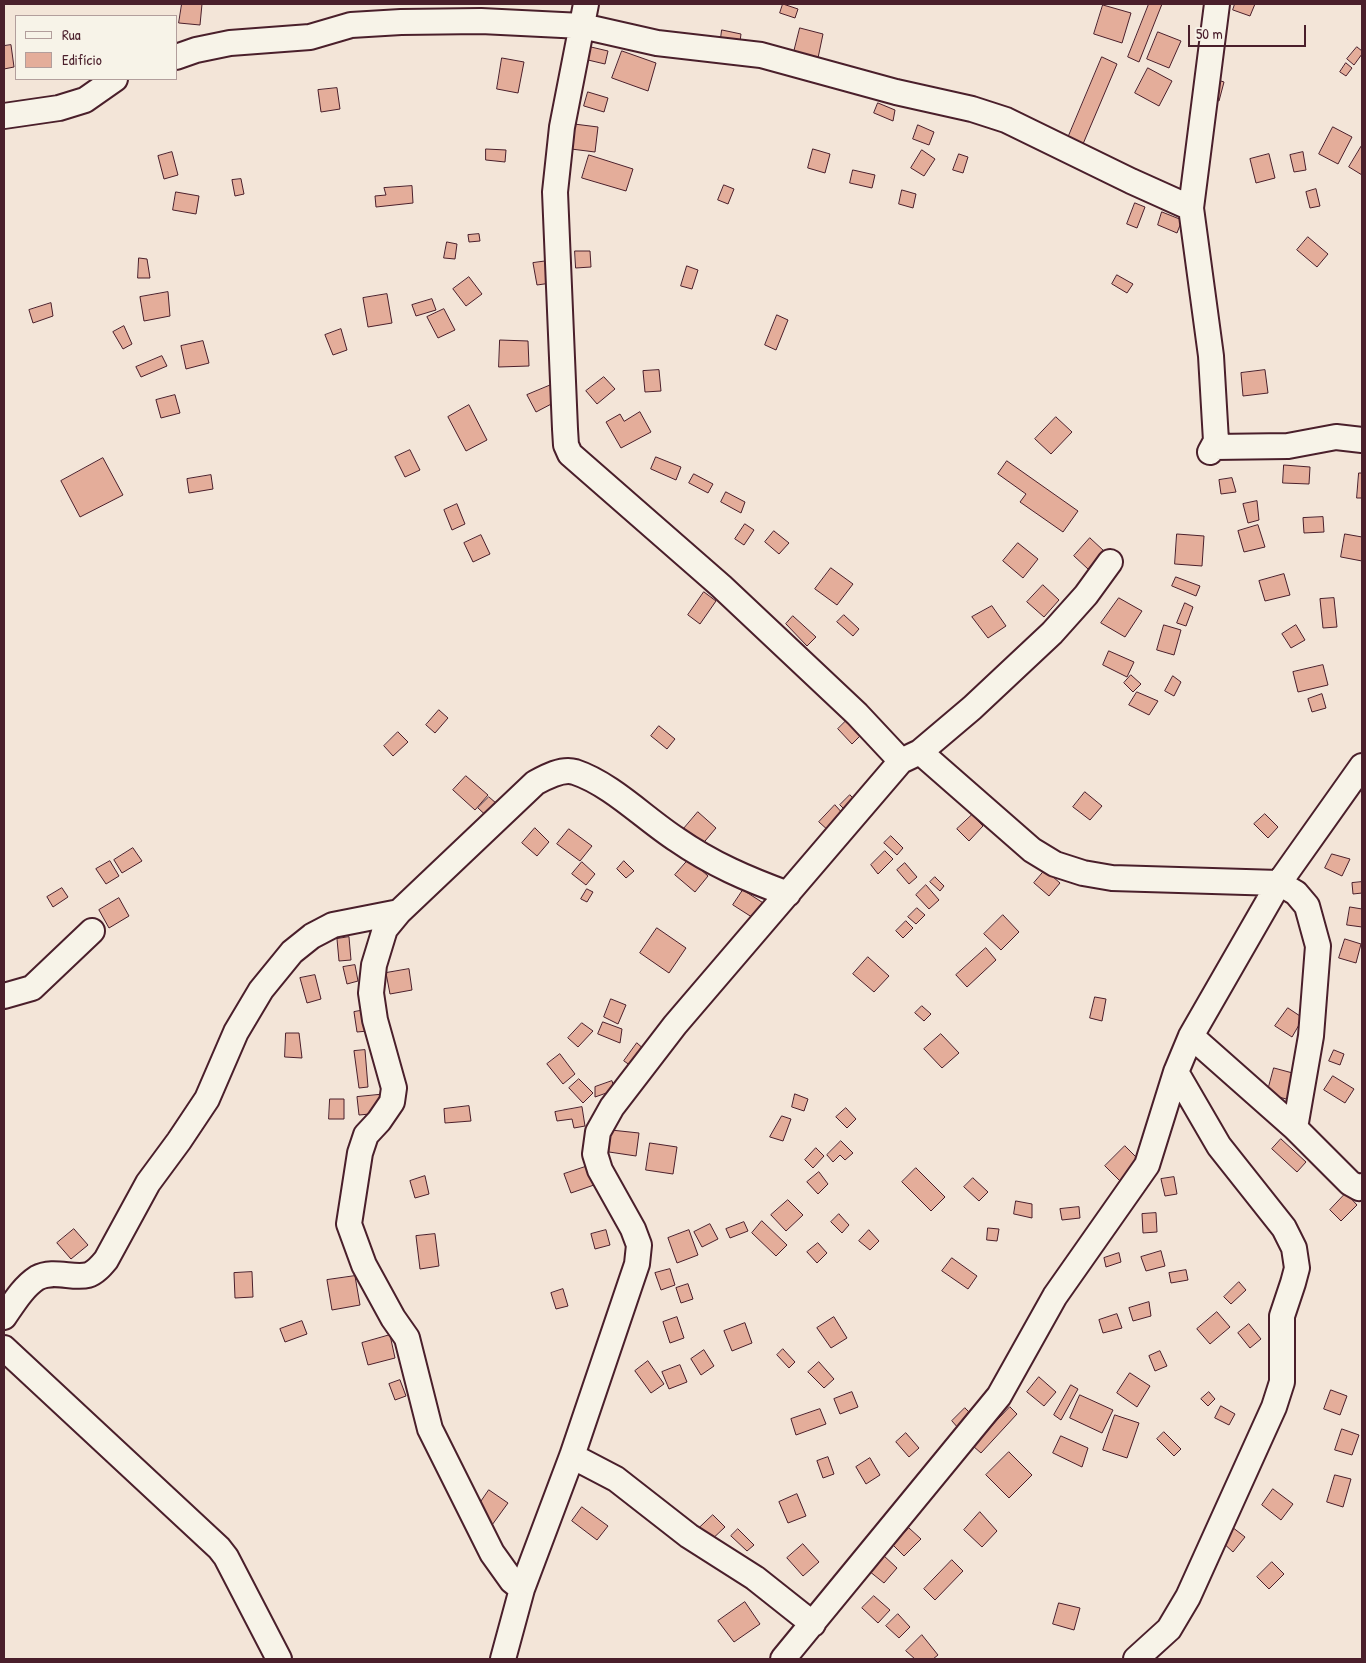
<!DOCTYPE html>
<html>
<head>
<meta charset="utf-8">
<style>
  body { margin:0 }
  #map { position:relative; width:1366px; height:1663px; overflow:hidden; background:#f3e5d8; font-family:"Patrick Hand",sans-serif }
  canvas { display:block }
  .frame { position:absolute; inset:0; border:5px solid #4a1f2b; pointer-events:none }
  .legend { position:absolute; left:15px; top:15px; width:162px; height:65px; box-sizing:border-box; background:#f7f3e8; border:1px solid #b29e9c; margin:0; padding:6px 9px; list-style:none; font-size:15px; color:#4a1f2b }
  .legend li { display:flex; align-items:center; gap:10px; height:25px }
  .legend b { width:25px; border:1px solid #b29e9c }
  .scale { position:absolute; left:1188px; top:25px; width:118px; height:22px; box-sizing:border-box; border:2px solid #4a1f2b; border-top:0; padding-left:6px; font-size:15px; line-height:18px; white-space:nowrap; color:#4a1f2b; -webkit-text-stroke:4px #f7f3e8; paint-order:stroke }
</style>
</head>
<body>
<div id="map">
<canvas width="1366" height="1663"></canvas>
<div class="frame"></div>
<ul class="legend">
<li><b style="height:6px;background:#f7f3e8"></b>Rua</li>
<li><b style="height:14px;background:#e4ad9a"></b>Edifício</li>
</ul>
<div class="scale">50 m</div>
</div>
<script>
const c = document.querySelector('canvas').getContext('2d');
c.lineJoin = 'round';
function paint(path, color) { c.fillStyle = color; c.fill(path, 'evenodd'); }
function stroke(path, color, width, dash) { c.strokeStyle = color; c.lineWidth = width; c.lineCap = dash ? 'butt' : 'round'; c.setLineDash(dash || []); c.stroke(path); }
const building = new Path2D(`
  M182 4H202L200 25 179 23Z
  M783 4 798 9 795 18 780 13Z
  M1149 4H1162L1139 62 1128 57Z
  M1235 4H1255L1250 16 1233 10Z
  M1103 5 1131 13 1122 43 1094 34Z
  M800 28 823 34 818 58 794 52Z
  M722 30 741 34 739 49 720 46Z
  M1158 32 1181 41 1169 68 1147 59Z
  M11 45 14 67 4 69V46Z
  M591 47 608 51 605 64 588 60Z
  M1357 47 1362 51V54L1354 65 1347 59Z
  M622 51 656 63 648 91 612 78Z
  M1102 57 1117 64 1080 151 1065 145Z
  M502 58 524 62 518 93 497 89Z
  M1346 63 1352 68 1346 76 1340 72Z
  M1148 68 1172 81 1159 106 1135 93Z
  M1212 78 1224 82 1219 101 1206 97Z
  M337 88 340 109 321 112 318 90Z
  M588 92 608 98 604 112 584 106Z
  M878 103 895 110 893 121 874 113Z
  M574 124 598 127 595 152 571 149Z
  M918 125 934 132 929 145 913 139Z
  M1333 127 1352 137 1338 164 1319 154Z
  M1362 145V175L1349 167Z
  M486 149 506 150 505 162 486 160Z
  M813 149 830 154 825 173 808 168Z
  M922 150 935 159 924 176 911 168Z
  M172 152 178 175 164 179 158 156Z
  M1303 152 1306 170 1294 172 1290 155Z
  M959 154 968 157 963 173 953 170Z
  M1269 154 1275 178 1256 183 1250 159Z
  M589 155 633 169 626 191 582 178Z
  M853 170 875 175 872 188 850 183Z
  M241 179 244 194 235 196 232 180Z
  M724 185 734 189 728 204 718 200Z
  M412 186 413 203 376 207 375 196 386 195 384 188Z
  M1316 189 1320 206 1310 208 1306 192Z
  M902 190 916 194 913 208 899 204Z
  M176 192 199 196 196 214 173 210Z
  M1135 203 1145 207 1137 228 1127 224Z
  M1162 212 1182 220 1177 233 1158 225Z
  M479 234 480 241 469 242 468 235Z
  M1308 237 1328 254 1317 267 1297 250Z
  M447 242 457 244 455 259 444 258Z
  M575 251H590L591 267 576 268Z
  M139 258 147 259 150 278H138Z
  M555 260 558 282 537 285 533 263Z
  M687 266 698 270 692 289 681 286Z
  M1117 275 1133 284 1127 293 1112 284Z
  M469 277 482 294 466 306 453 289Z
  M168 292 170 316 144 321 140 297Z
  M387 294 392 323 368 327 363 298Z
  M432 299 436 310 416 316 412 305Z
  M51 303 53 316 33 323 29 310Z
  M444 309 455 330 438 338 427 317Z
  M777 315 788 320 776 350 765 345Z
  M124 326 132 344 123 349 113 332Z
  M341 329 347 350 333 355 325 335Z
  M500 340 528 341 529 366 499 367Z
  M203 341 209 363 186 369 181 346Z
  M162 356 167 366 141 377 136 367Z
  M659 370 661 391 645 392 643 371Z
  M1265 370 1268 393 1243 396 1241 373Z
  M604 377 615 389 597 404 586 391Z
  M551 385 557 401 536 412 527 395Z
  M175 395 180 413 161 418 156 400Z
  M469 405 487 440 466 451 448 417Z
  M640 412 651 432 621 448 606 422 620 414 624 421Z
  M1056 417 1072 432 1051 454 1035 439Z
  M410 450 420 470 405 477 395 457Z
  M656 457 681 467 676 480 651 469Z
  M103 458 123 495 80 517 61 481Z
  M1007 461 1078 511 1063 532 1020 502 1026 494 998 474Z
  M1284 465 1310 467 1309 484 1283 483Z
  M1359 473H1362V498H1357Z
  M694 474 713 484 708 493 689 483Z
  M211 475 213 489 189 493 187 479Z
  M1232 478 1236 492 1221 494 1219 480Z
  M726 492 745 502 741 513 721 502Z
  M1257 501 1259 520 1248 523 1243 504Z
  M457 504 465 524 452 530 444 510Z
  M1323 517 1324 532 1304 533 1303 518Z
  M745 524 754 530 744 545 735 539Z
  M1258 525 1265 547 1244 552 1238 531Z
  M774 531 789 543 779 554 765 542Z
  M1177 534 1204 536 1202 566 1175 564Z
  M1345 534 1362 537V561L1341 557Z
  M481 535 490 554 473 562 464 543Z
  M1090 538 1104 551 1088 569 1074 556Z
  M1018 543 1038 559 1023 578 1003 561Z
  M831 568 853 584 837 605 815 589Z
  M1284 574 1290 595 1265 601 1259 581Z
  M1176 577 1200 586 1196 596 1172 586Z
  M1043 585 1059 600 1044 617 1027 602Z
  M704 592 716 601 700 624 688 615Z
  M1119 598 1142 611 1125 637 1101 623Z
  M1334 598 1337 627 1323 628 1320 599Z
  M1185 603 1193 607 1186 626 1177 623Z
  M992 606 1006 626 988 638 972 617Z
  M844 615 859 629 853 636 837 622Z
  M793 616 816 637 807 646 786 624Z
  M1164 625 1181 630 1174 655 1157 650Z
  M1296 625 1305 640 1291 648 1282 634Z
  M1109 651 1134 662 1127 677 1103 665Z
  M1323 665 1328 685 1298 692 1293 672Z
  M1131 675 1141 684 1133 692 1124 683Z
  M1173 676 1181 682 1174 696 1165 691Z
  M1137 692 1158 701 1149 715 1129 705Z
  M1322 694 1326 708 1312 712 1308 699Z
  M439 710 448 718 435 733 426 725Z
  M850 717 864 732 852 744 838 729Z
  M659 726 675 739 667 749 651 736Z
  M398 732 408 742 393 756 384 746Z
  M466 776 488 795 475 810 453 790Z
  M1085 792 1102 806 1090 820 1073 807Z
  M850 795 858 803 848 813 840 805Z
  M489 797 504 810 493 822 478 808Z
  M835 805 845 816 830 832 819 822Z
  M698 812 716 828 700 847 681 832Z
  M1265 814 1278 827 1268 838 1254 824Z
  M972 815 983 826 969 841 957 829Z
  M535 828 549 842 537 856 522 843Z
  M569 829 592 846 580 861 557 844Z
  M891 836 903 848 897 855 884 843Z
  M133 848 142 861 122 873 114 860Z
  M885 851 893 859 878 874 871 865Z
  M1332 854 1350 859 1342 876 1325 868Z
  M689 859 708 876 695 892 675 875Z
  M110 861 119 876 106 884 96 869Z
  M624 861 634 871 626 878 617 869Z
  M582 862 595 874 586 885 572 874Z
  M905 863 917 877 909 884 897 870Z
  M1045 870 1060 883 1049 896 1034 883Z
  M935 877 944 886 940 891 930 882Z
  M1362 882V893L1353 894 1352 883Z
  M926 885 939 900 929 909 916 895Z
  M62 888 68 897 53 907 47 897Z
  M587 889 593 892 587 902 581 899Z
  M743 890 768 906 758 921 733 905Z
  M119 898 129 916 109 928 99 910Z
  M1350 907 1362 909V927L1347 925Z
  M917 908 925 915 916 924 908 917Z
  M1003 915 1019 932 1001 950 984 934Z
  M906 921 913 928 903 938 896 931Z
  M657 928 686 948 669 973 640 953Z
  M349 937 351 960 339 961 337 939Z
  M1345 939 1361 944 1356 963 1339 958Z
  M986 948 996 960 967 987 956 975Z
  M868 957 889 976 874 992 853 974Z
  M355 965 358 981 347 984 343 967Z
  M409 969 412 990 390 994 386 973Z
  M315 975 321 999 307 1003 300 978Z
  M1095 997 1106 999 1102 1021 1090 1018Z
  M611 999 626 1005 618 1024 604 1017Z
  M922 1006 931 1014 924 1021 915 1013Z
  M1288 1008 1303 1018 1292 1037 1275 1026Z
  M365 1010 368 1031 357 1032 354 1012Z
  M603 1022 622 1029 620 1043 598 1034Z
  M582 1023 593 1031 578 1047 568 1038Z
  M286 1033H299L302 1058 285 1057Z
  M941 1034 959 1053 942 1068 924 1049Z
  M637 1043 646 1051 634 1068 624 1061Z
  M365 1050 368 1087 359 1088 354 1051Z
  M1334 1050 1344 1054 1340 1065 1329 1061Z
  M560 1054 575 1074 563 1084 547 1064Z
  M1274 1068 1300 1075 1294 1101 1267 1094Z
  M1333 1076 1354 1089 1345 1103 1324 1090Z
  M579 1079 593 1093 583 1103 569 1088Z
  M612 1081 615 1090 595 1097V1087Z
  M387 1094 381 1113 359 1115 357 1097Z
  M795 1094 808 1099 804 1111 792 1107Z
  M330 1099H344V1119H329Z
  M469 1106 471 1121 445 1123 444 1109Z
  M582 1107 585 1126 574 1128 572 1119 557 1121 555 1112Z
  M846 1108 856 1119 847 1128 836 1117Z
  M782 1116 791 1119 783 1141 770 1137Z
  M611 1130 639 1133 636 1156 609 1152Z
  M1281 1139 1306 1162 1297 1172 1272 1149Z
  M841 1141 853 1153 845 1160 840 1155 833 1162 827 1155Z
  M650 1143 677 1147 673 1174 646 1170Z
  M1125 1146 1140 1161 1120 1181 1105 1166Z
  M816 1148 824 1156 813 1168 805 1160Z
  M588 1166 594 1185 571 1193 564 1174Z
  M916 1168 945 1197 931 1211 902 1182Z
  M819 1172 828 1184 818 1194 807 1182Z
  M425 1176 429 1194 415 1198 410 1181Z
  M1174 1177 1177 1194 1165 1196 1161 1179Z
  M973 1178 988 1192 979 1201 964 1187Z
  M1346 1193 1357 1205 1341 1221 1330 1210Z
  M788 1200 803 1215 786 1231 771 1215Z
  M1016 1201 1032 1204V1218L1014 1214Z
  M1079 1207 1080 1218 1062 1220 1060 1209Z
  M1156 1213 1157 1232 1143 1233 1142 1214Z
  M839 1214 849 1225 842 1233 831 1222Z
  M762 1221 787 1245 776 1256 752 1233Z
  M744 1222 748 1231 730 1238 726 1229Z
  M710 1224 718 1239 702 1247 694 1232Z
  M988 1228 999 1229 997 1241 987 1240Z
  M74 1229 88 1245 71 1259 57 1243Z
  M606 1230 610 1245 595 1249 591 1234Z
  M689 1230 698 1255 677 1263 668 1238Z
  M869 1230 879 1241 870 1250 859 1241Z
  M435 1234 439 1266 420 1269 416 1236Z
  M818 1243 827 1253 817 1263 807 1252Z
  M1161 1251 1165 1266 1146 1271 1141 1257Z
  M1119 1253 1121 1262 1106 1267 1104 1258Z
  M952 1258 977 1276 968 1289 942 1271Z
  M670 1269 675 1285 661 1290 655 1273Z
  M1186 1270 1188 1280 1171 1283 1169 1273Z
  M252 1272 253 1297 235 1298 234 1273Z
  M355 1276 360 1305 332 1310 327 1280Z
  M1239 1282 1246 1290 1231 1304 1224 1297Z
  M688 1284 693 1299 681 1303 676 1288Z
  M563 1289 568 1306 556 1309 551 1293Z
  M1149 1302 1151 1316 1133 1321 1129 1308Z
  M1217 1312 1230 1327 1210 1344 1197 1329Z
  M1117 1314 1122 1328 1103 1333 1099 1320Z
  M677 1317 684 1338 670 1343 663 1322Z
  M834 1317 847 1338 831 1348 817 1328Z
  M302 1321 307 1334 285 1342 280 1329Z
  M745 1323 752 1343 732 1351 724 1331Z
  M1249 1324 1261 1339 1250 1348 1238 1333Z
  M390 1335 395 1358 368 1365 362 1343Z
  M783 1349 795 1362 789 1368 777 1355Z
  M704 1350 714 1366 701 1375 691 1359Z
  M1160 1351 1167 1366 1155 1371 1149 1356Z
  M648 1361 664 1384 651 1393 635 1371Z
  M819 1362 834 1379 824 1388 808 1372Z
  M680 1365 687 1382 669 1389 662 1372Z
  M1130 1373 1150 1386 1137 1407 1117 1393Z
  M1039 1377 1056 1392 1044 1406 1027 1392Z
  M400 1380 406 1396 395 1400 389 1384Z
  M1071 1385 1078 1389 1061 1420 1054 1415Z
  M1331 1390 1347 1396 1340 1415 1324 1409Z
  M852 1392 858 1407 840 1414 834 1399Z
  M1209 1392 1215 1399 1208 1406 1201 1399Z
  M1080 1395 1113 1410 1102 1433 1070 1418Z
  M1221 1406 1235 1414 1229 1425 1215 1418Z
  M1010 1407 1017 1414 981 1453 973 1446Z
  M965 1408 973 1416 959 1429 952 1421Z
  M820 1409 826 1424 796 1435 791 1419Z
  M1115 1415 1139 1423 1127 1458 1103 1450Z
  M1342 1429 1359 1435 1352 1455 1335 1450Z
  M1164 1432 1181 1449 1174 1456 1157 1439Z
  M906 1433 919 1448 909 1457 896 1442Z
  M1061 1436 1088 1448 1082 1467 1053 1453Z
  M1009 1452 1032 1475 1009 1498 986 1475Z
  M828 1457 834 1474 823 1478 817 1461Z
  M870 1458 880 1475 866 1484 856 1467Z
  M1335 1475 1351 1479 1343 1507 1327 1502Z
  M1273 1489 1293 1504 1281 1520 1262 1505Z
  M489 1490 508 1503 492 1525 474 1512Z
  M797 1494 806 1516 788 1523 779 1502Z
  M582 1507 608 1526 597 1540 572 1521Z
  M980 1512 997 1531 982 1547 964 1530Z
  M713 1515 725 1527 707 1544 695 1532Z
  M1232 1527 1245 1537 1233 1552 1221 1541Z
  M909 1528 921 1539 904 1556 893 1545Z
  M738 1529 754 1545 747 1551 731 1536Z
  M803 1544 819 1562 803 1576 787 1558Z
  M883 1555 897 1568 884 1583 869 1571Z
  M952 1560 963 1571 935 1600 924 1589Z
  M1272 1562 1284 1574 1269 1589 1257 1577Z
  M874 1596 890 1610 878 1623 862 1608Z
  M745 1602 760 1624 734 1642 718 1621Z
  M1059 1603 1080 1608 1074 1630 1053 1624Z
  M898 1614 910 1627 899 1638 886 1626Z
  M922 1635 938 1655 933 1659H915L906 1651Z`);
const minor = new Path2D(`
  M586 4 562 127 555 192 565 429 566 445 570 454 721 586 857 714 901 761
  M176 57 196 50 230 43 310 37 351 25 401 22 481 21 582 26 657 43 761 55 896 92 972 109 1006 120 1131 181 1191 208
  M4 116 59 108 85 100 115 79
  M1214 447 1288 446 1336 437 1362 440
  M1210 452 1216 441 1211 356 1191 208 1217 4
  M920 752 1032 850 1055 864 1083 873 1112 878 1279 883 1296 893 1307 906 1318 946 1311 1036 1295 1128
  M4 996 32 988 92 931
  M1191 1036 1295 1128 1350 1183 1359 1188 1362 1186
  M4 1317C13 1304 23 1287 37 1278 53 1269 73 1279 88 1275 95 1273 101 1266 106 1260L148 1183 179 1141 207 1099 236 1032 261 990 292 952 312 936 333 925 399 912
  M4 1348 219 1548 226 1557 279 1659
  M572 1456 616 1479 689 1536 755 1578 813 1624
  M522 1589 512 1581 492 1553 430 1429 407 1338 393 1318 364 1265 349 1224 360 1153 366 1135 379 1121 392 1102 394 1088 375 1020 371 993 374 965 385 929 399 912 535 783C546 777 562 768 575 772 611 784 644 818 676 839 712 864 747 879 788 894
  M503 1659 522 1589 572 1456 637 1264 639 1245 633 1229 600 1170 595 1154 598 1132 612 1107 675 1025 901 761 920 752 972 708 1052 633 1086 595 1110 562
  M783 1659 999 1396 1055 1296 1147 1165 1176 1072 1191 1036 1279 883 1362 766
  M1136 1659 1169 1629 1188 1597 1274 1407 1282 1382V1316L1293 1283 1297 1268 1294 1248 1284 1228 1219 1146 1176 1072`);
paint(building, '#e4ad9a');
stroke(building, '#4a1f2b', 1);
stroke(minor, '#4a1f2b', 28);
stroke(minor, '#f7f3e8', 24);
</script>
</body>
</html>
